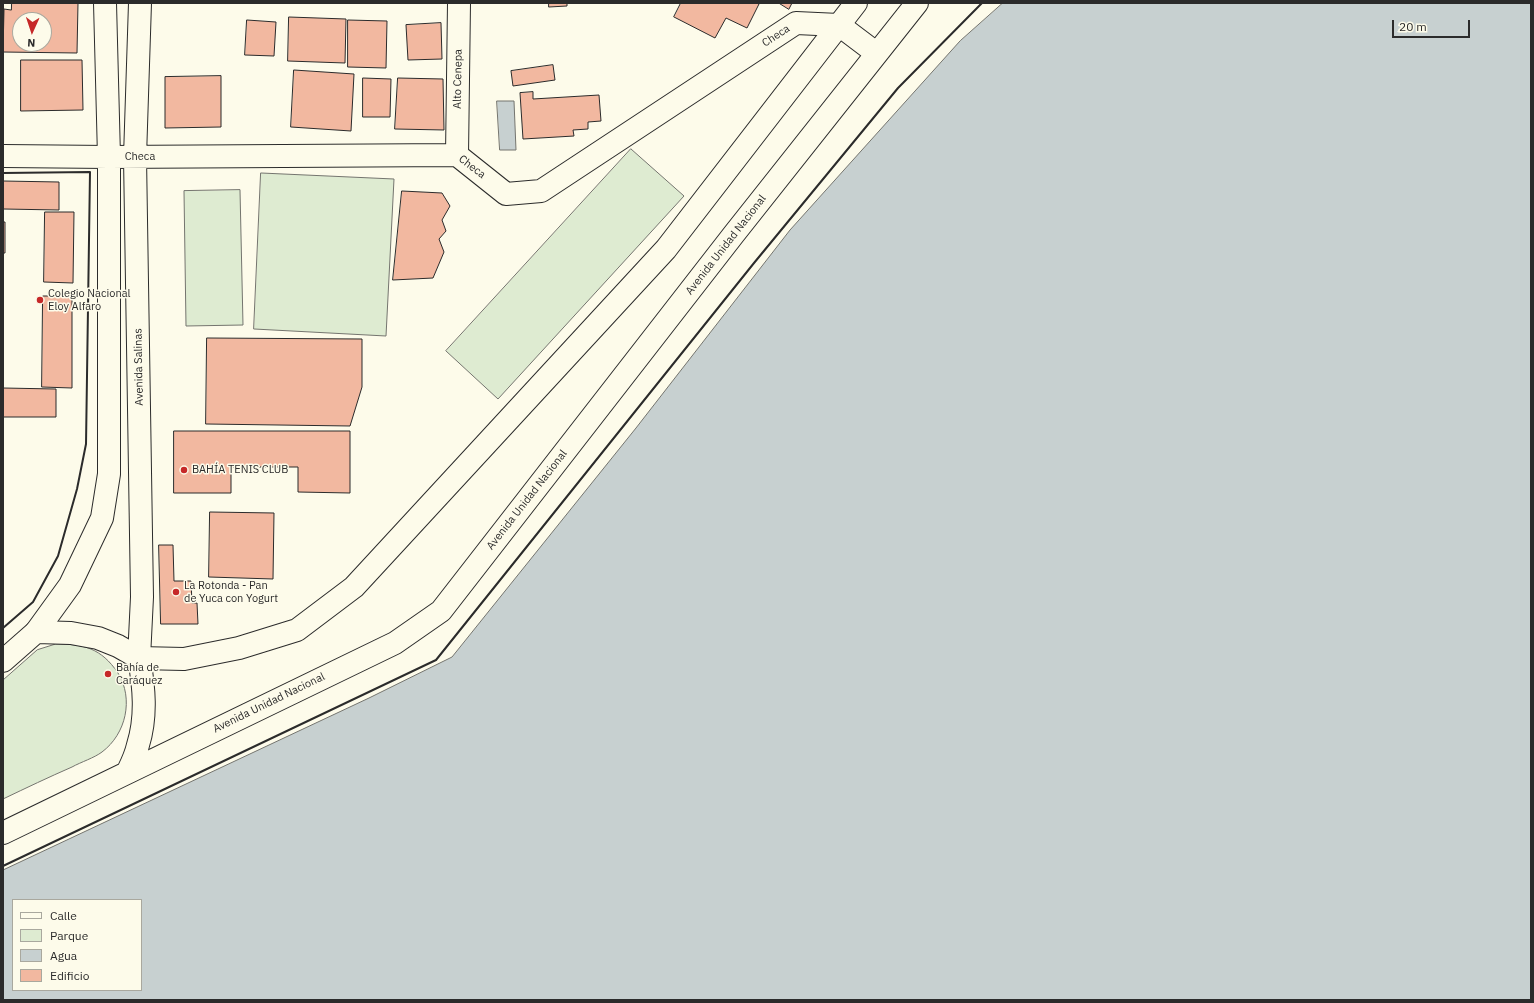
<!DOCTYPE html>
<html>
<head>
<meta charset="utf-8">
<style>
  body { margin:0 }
  #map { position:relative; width:1534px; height:1003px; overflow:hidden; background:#fdfbea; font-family:"IBM Plex Sans",sans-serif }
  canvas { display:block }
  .frame { position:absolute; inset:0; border:4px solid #2b2b2b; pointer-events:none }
  .legend { position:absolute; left:12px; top:899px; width:130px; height:92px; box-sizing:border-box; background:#fdfbea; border:1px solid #a9a89e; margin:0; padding:5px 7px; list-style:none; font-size:12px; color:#2b2b2b }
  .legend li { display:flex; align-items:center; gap:8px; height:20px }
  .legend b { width:20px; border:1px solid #a9a89e }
  .north { position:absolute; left:12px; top:12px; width:40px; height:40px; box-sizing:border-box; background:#fdfbea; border:1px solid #a9a89e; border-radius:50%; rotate:183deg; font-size:11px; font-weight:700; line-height:16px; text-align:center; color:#2b2b2b }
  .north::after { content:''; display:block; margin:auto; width:14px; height:18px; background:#c62828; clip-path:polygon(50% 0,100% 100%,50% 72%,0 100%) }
  .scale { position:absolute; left:1392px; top:20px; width:78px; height:18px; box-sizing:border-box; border:2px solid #2b2b2b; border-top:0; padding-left:5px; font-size:12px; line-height:14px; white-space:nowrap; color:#2b2b2b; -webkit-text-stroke:3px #fdfbea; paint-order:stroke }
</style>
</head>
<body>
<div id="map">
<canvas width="1534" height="1003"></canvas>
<div class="frame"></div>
<ul class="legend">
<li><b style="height:5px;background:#fdfbea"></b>Calle</li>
<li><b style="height:11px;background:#deebd1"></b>Parque</li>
<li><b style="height:11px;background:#c7d0d0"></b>Agua</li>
<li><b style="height:11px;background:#f2b8a0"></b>Edificio</li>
</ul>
<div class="north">N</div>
<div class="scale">20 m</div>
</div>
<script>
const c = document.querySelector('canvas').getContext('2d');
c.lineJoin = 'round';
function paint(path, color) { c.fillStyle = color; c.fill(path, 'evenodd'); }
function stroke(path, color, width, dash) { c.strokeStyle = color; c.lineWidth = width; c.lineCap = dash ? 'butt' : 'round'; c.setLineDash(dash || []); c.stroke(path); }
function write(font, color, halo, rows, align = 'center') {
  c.font = font + ' "IBM Plex Sans",sans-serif'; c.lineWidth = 3; c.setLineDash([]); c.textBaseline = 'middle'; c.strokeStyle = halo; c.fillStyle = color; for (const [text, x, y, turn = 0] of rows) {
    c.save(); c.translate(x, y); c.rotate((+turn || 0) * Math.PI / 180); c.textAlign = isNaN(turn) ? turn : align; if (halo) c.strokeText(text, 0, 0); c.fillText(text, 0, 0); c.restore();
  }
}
const green = new Path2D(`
  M631 149 684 196 498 399 446 351Z
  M261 173 394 179 386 336 254 329Z
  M240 190 243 325 186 326 184 191Z
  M56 644C84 644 101 648 118 673 134 699 126 734 102 752 94 758 81 762 72 767 49 777 26 788 3 799V680L37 650Z`);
const water = new Path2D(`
  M1003 3H1531V1000H3V870L369 698 452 657 636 428 790 230 960 41ZM13 900H141V990H13Z
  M497 101H514L516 150H500Z`);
const building = new Path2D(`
  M12 3H78L77 53 3 52 4 9 11 10ZM20 20H44V44H20Z
  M549 3H567V6L549 7Z
  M681 3H756L759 4 747 28 726 18 715 38 674 17Z
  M779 3H792L789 9Z
  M289 17 346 19 345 63 288 61Z
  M247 20 276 22 274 56 245 55Z
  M348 20 387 21 386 68 348 67Z
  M441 23 442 59 408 60 406 25Z
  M21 60H82L83 110 21 111Z
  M553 65 555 80 513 86 511 71Z
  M294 70 354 74 351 131 291 127Z
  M221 76V127L165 128V77Z
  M363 78 391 79 390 117H363Z
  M398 78 443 79 444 130 395 129Z
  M533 92V99L599 95 601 121 588 122V129L573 130 574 136 523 139 520 93Z
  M3 181 59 182V210L3 209Z
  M402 191 442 193 450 206 442 220 446 231 439 239 444 252 433 278 393 280Z
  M45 212H74L73 283 44 282Z
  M3 222H5V253H3Z
  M43 296H72V388L42 387Z
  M207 338 362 339V387L350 426 206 424Z
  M3 388 56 389V417H3Z
  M174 431H350V493L298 492V467H231V493H174Z
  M210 512 274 513 273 579 209 577Z
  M159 545H173L174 581H191L192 603H197L198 624H161Z`);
const minor = new Path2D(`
  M457 155 459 3
  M3 156 109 157 457 155 506 194 541 191 796 23 839 25 876 53
  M36 632 70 585 102 518 109 474V157L105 3
  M139 658 142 597 135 157 140 3`);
const major = new Path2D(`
  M3 661 36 632 71 633 98 638 118 646 139 658 184 659 239 648 297 630 354 587 666 249 856 3
  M128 771C132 763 136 754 138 745 147 716 144 687 139 658
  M3 833 395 643 441 611 734 234 917 3`);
const wall = new Path2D(`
  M3 173 90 172 86 444 77 489 58 556 33 602 3 628
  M3 866 436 660 754 263 898 88 982 3`);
const markers = [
  [40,300,4,"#c62828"],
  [184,470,4,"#c62828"],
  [176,592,4,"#c62828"],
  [108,674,4,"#c62828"]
];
const streetNames = [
  ["Checa",776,36,-33],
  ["Alto Cenepa",458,79,-89],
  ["Checa",140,157],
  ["Checa",472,167,37],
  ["Avenida Unidad Nacional",726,245,-52],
  ["Avenida Salinas",139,367,-91],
  ["Avenida Unidad Nacional",527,500,-52],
  ["Avenida Unidad Nacional",269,703,-26]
];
const poiNames = [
  ["Colegio Nacional",48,294],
  ["Eloy Alfaro",48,307],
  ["BAHÍA TENIS CLUB",192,470],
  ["La Rotonda - Pan",184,586],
  ["de Yuca con Yogurt",184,599],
  ["Bahía de",116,668],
  ["Caráquez",116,681]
];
paint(green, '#deebd1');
stroke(green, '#74746e', 1);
paint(water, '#c7d0d0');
stroke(water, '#74746e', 1);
paint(building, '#f2b8a0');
stroke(building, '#2b2b2b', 1);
stroke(minor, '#2b2b2b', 24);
stroke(major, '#2b2b2b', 24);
stroke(minor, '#fdfbea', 22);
stroke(major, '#fdfbea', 22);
stroke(wall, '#2b2b2b', 2);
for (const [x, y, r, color] of markers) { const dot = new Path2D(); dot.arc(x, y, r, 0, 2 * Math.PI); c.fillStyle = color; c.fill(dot); stroke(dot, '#fdfbea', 1.5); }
write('11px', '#2b2b2b', '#fdfbea', streetNames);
write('11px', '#2b2b2b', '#fdfbea', poiNames, 'left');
</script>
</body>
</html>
